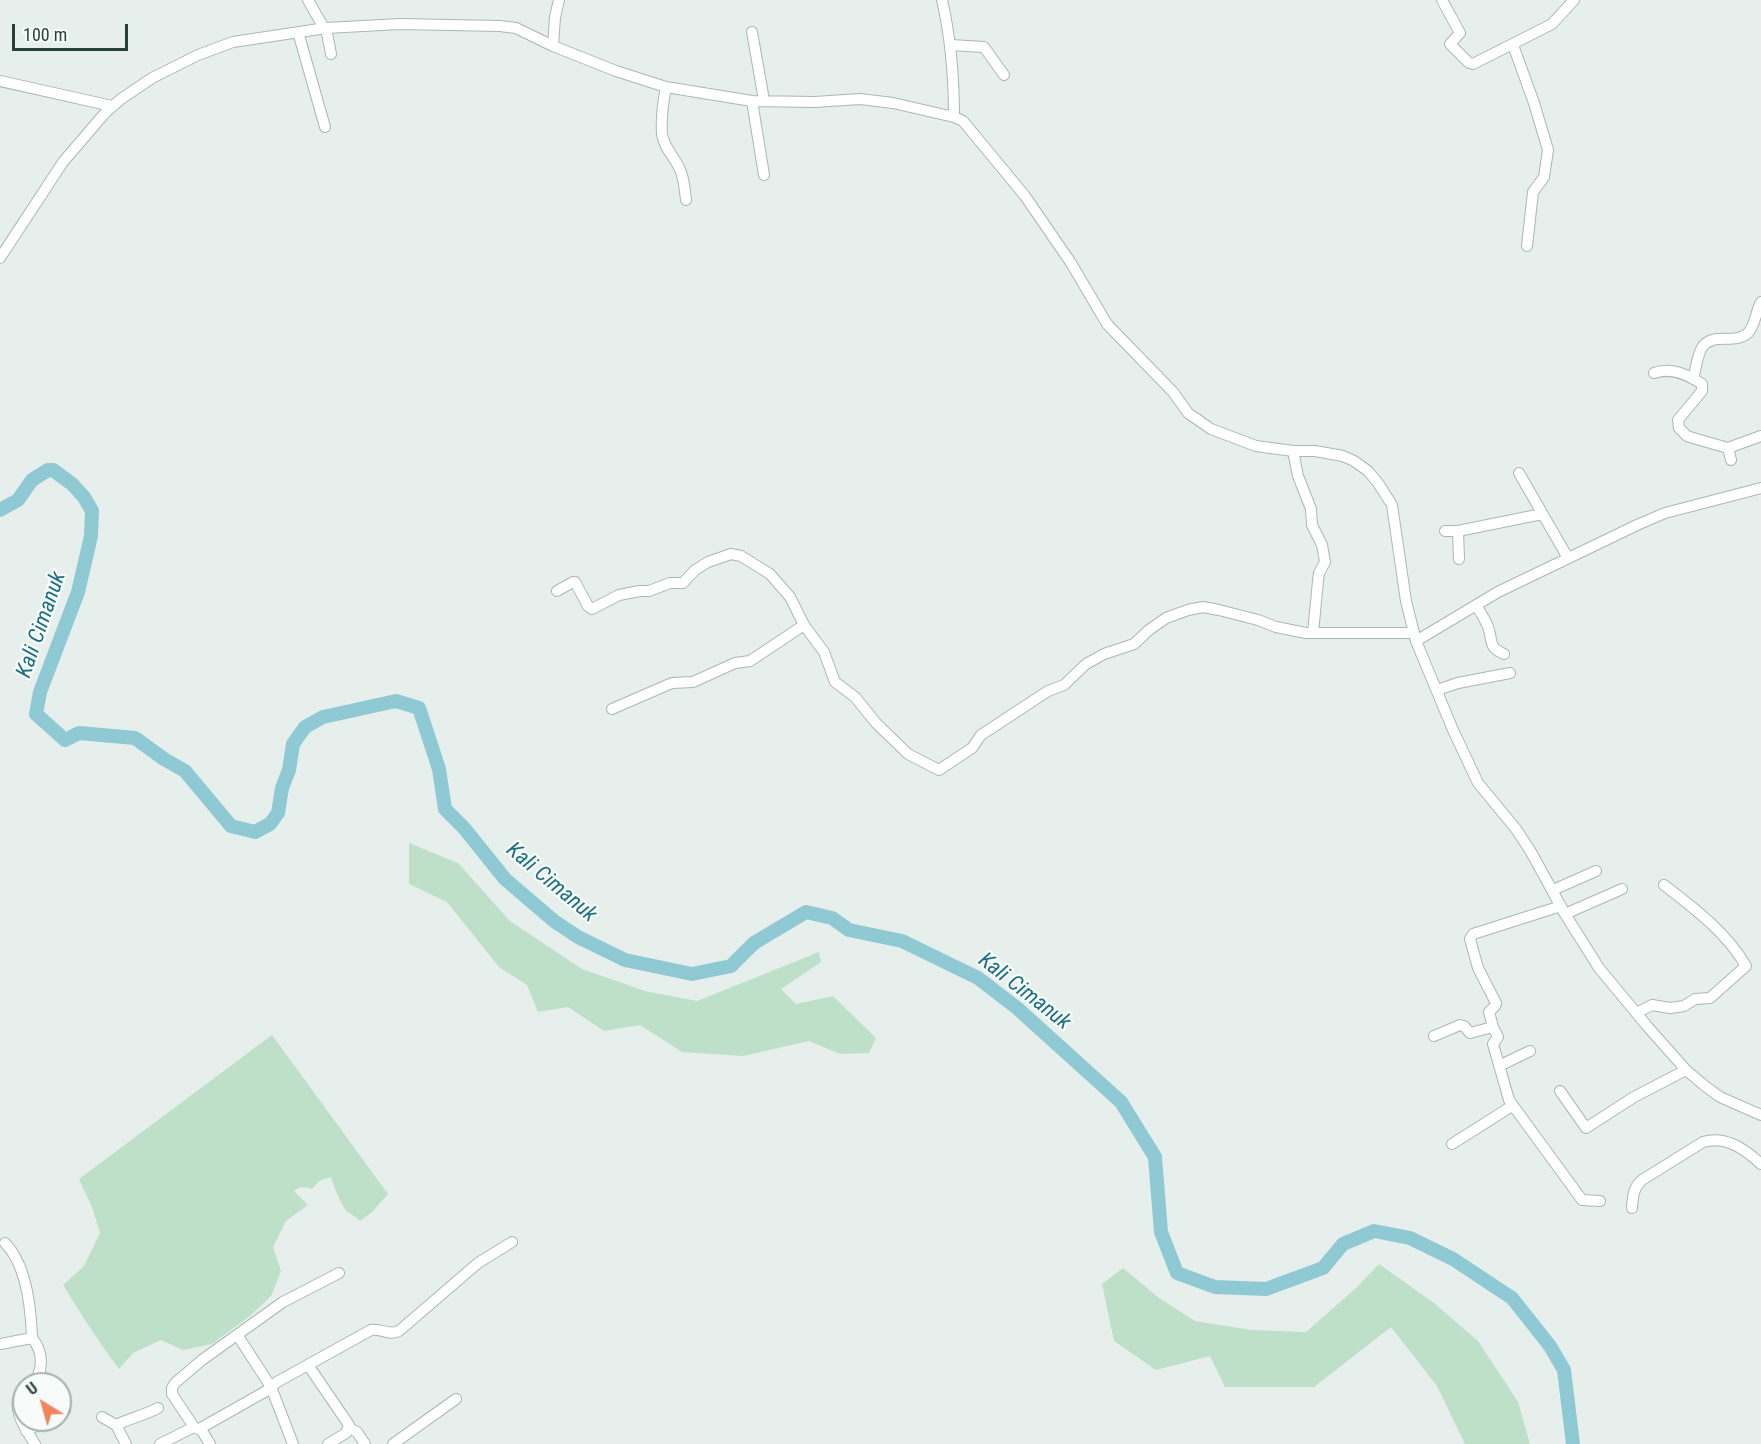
<!DOCTYPE html>
<html>
<head>
<meta charset="utf-8">
<style>
  body { margin:0 }
  #map { position:relative; width:1761px; height:1444px; overflow:hidden; background:#e6efeb; font-family:"Roboto Condensed",sans-serif }
  canvas { display:block }
  .north { position:absolute; left:12px; top:1372px; width:60px; height:60px; box-sizing:border-box; background:#f7fbf9; border:2px solid #a3b1ad; border-radius:50%; rotate:323deg; font-size:16px; font-weight:700; line-height:24px; text-align:center; color:#24423a }
  .north::after { content:''; display:block; margin:auto; width:21px; height:27px; background:#f4845f; clip-path:polygon(50% 0,100% 100%,50% 72%,0 100%) }
  .scale { position:absolute; left:12px; top:24px; width:116px; height:27px; box-sizing:border-box; border:3px solid #24423a; border-top:0; padding-left:8px; font-size:18px; line-height:21px; white-space:nowrap; color:#24423a; -webkit-text-stroke:4px #f7fbf9; paint-order:stroke }
</style>
</head>
<body>
<div id="map">
<canvas width="1761" height="1444"></canvas>
<div class="north">U</div>
<div class="scale">100 m</div>
</div>
<script>
const c = document.querySelector('canvas').getContext('2d');
c.lineJoin = 'round';
function paint(path, color) { c.fillStyle = color; c.fill(path, 'evenodd'); }
function stroke(path, color, width, dash) { c.strokeStyle = color; c.lineWidth = width; c.lineCap = dash ? 'butt' : 'round'; c.setLineDash(dash || []); c.stroke(path); }
function write(font, color, halo, rows, align = 'center') {
  c.font = font + ' "Roboto Condensed",sans-serif'; c.lineWidth = 4.5; c.setLineDash([]); c.textBaseline = 'middle'; c.strokeStyle = halo; c.fillStyle = color; for (const [text, x, y, turn = 0] of rows) {
    c.save(); c.translate(x, y); c.rotate((+turn || 0) * Math.PI / 180); c.textAlign = isNaN(turn) ? turn : align; if (halo) c.strokeText(text, 0, 0); c.fillText(text, 0, 0); c.restore();
  }
}
const green = new Path2D(`
  M409 843 458 863 510 921 582 969 645 991 697 1001 819 952 821 962 781 989 796 1004 833 996 876 1038 869 1053 840 1054 809 1041 743 1056 682 1052 640 1025 604 1031 568 1007 538 1012 527 985 499 967 447 902 409 884Z
  M272 1035 388 1194 372 1212 360 1221C356 1217 352 1215 348 1212 341 1206 333 1184 331 1177L319 1181 312 1189C305 1187 300 1186 294 1191L308 1205 286 1221 273 1247 281 1271 271 1296 250 1316 212 1344 183 1350 161 1340 133 1353 119 1369C98 1341 81 1314 63 1285L84 1266 100 1233 92 1207 79 1179Z
  M1379 1264 1434 1303 1478 1341 1518 1402 1530 1444H1465L1437 1386 1391 1327 1314 1387H1225L1210 1356 1156 1370 1114 1341 1102 1284 1123 1268 1159 1298 1195 1321 1251 1330 1306 1332 1356 1288Z`);
const river = new Path2D(`
  M0 510 18 500 32 480 48 470H53L72 484 84 497 92 511 91 536 78 592 40 692 36 714 65 740 79 733 135 738 164 759 185 771 231 826 255 832 270 824 278 813 282 788 289 770 293 744 305 727 323 717 396 701 419 708 439 769 445 809 464 828 505 879 554 921 578 937 625 960 692 974 731 966 754 943 806 912 832 918 849 930 902 941 978 978 1017 1008 1121 1102 1155 1157 1161 1232 1177 1273 1215 1287 1266 1289 1323 1268 1343 1244 1374 1231 1410 1238 1453 1259 1512 1298 1550 1346 1564 1370 1573 1444`);
const minor = new Path2D(`
  M308 0 324 28
  M942 0C951 39 954 77 954 117
  M1442 0 1460 33 1450 44 1469 63 1473 64 1552 24 1574 0
  M326 28 331 54
  M298 32 325 127
  M752 32 764 100
  M951 45 984 47 1004 75
  M1513 45 1534 103 1548 150 1544 177 1533 192 1527 246
  M553 46 555 17 559 0
  M0 81 112 106
  M666 87C663 102 661 119 662 134 664 149 676 158 681 172 684 180 685 191 686 200
  M752 101 764 175
  M0 258 63 162 105 113 121 99 152 78 198 55 233 42 326 28 400 24 500 26 516 28 553 46 616 71 666 87 752 101 815 102 860 99 893 103 954 117 963 121 1025 196 1071 263 1107 324 1173 392 1188 413 1211 429 1256 446 1293 451H1315L1343 456 1354 461 1368 471 1378 483 1392 505 1406 601 1416 641 1453 730 1478 783 1516 829 1531 852 1565 914 1599 968 1647 1026 1686 1070 1705 1086 1720 1097 1761 1115
  M1654 373C1671 367 1687 374 1702 384V391L1678 420 1679 428 1687 436 1693 438 1728 448 1761 436
  M1693 379C1696 369 1697 354 1703 346 1715 332 1734 345 1748 333 1755 326 1756 311 1761 302
  M1728 448 1731 460
  M1293 451 1298 476 1311 509 1312 525 1322 545 1325 562 1319 573 1318 581 1313 633
  M1519 473 1568 558
  M1445 531H1458L1542 514
  M1458 531 1459 559
  M557 591 573 582H575L588 606 592 609 619 595 640 591H649L670 583H683L695 570 708 562 731 554 741 556 770 574 790 597 804 625 824 652 835 682 855 697 876 723 908 754 939 770 972 748 981 735 1048 691 1064 685 1086 664 1104 654 1134 644 1149 630 1166 618 1188 610 1203 607 1219 610 1258 620 1276 627 1306 633H1414
  M1476 605C1480 612 1485 619 1488 627 1493 639 1487 647 1504 654
  M1416 641 1498 592 1637 525 1665 513 1761 488
  M1437 690 1458 683 1510 673
  M612 709 672 683 693 682 735 663 750 661 804 625
  M1553 890 1596 871
  M1561 906 1473 934 1470 939 1478 968 1496 1003 1495 1006 1489 1012 1493 1027 1498 1037 1493 1044 1509 1100 1582 1200 1600 1201
  M1565 914 1622 889
  M1636 1013 1652 1005 1670 1008 1684 1006 1695 999 1710 998 1746 966C1726 932 1695 909 1664 885
  M1434 1036 1460 1025 1464 1026 1470 1033 1493 1027
  M1499 1066 1530 1051
  M1560 1091 1586 1128 1634 1097 1686 1070
  M1452 1144 1512 1106
  M1632 1208C1633 1196 1633 1188 1642 1180L1703 1142C1725 1135 1745 1149 1761 1164
  M5 1243C27 1265 31 1308 32 1338
  M238 1336 271 1387 293 1444
  M0 1344 32 1338C43 1351 45 1372 31 1384
  M308 1365 349 1425 346 1433 328 1444
  M39 1372 48 1384
  M24 1391C8 1405 26 1430 35 1444
  M60 1401 65 1410 60 1414
  M102 1417 116 1425 126 1444
  M116 1425C131 1418 145 1415 158 1408
  M194 1427 172 1394V1388L175 1383 202 1360 283 1302 339 1273
  M349 1428 357 1432 365 1444
  M199 1429 268 1390 277 1382 371 1330C381 1328 389 1336 399 1331L478 1263 512 1242
  M26 1431 48 1420
  M160 1444 194 1427 202 1431 210 1444
  M393 1444 456 1399`);
const waterNames = [
  ["Kali Cimanuk",42,625,-71],
  ["Kali Cimanuk",551,883,40],
  ["Kali Cimanuk",1024,992,38]
];
paint(green, '#bfe0c8');
stroke(river, '#8ec9d4', 14);
stroke(minor, '#a8b8b2', 12);
stroke(minor, '#fff', 10);
write('italic 22px', '#1c6f80', '#f7fbf9', waterNames);
</script>
</body>
</html>
